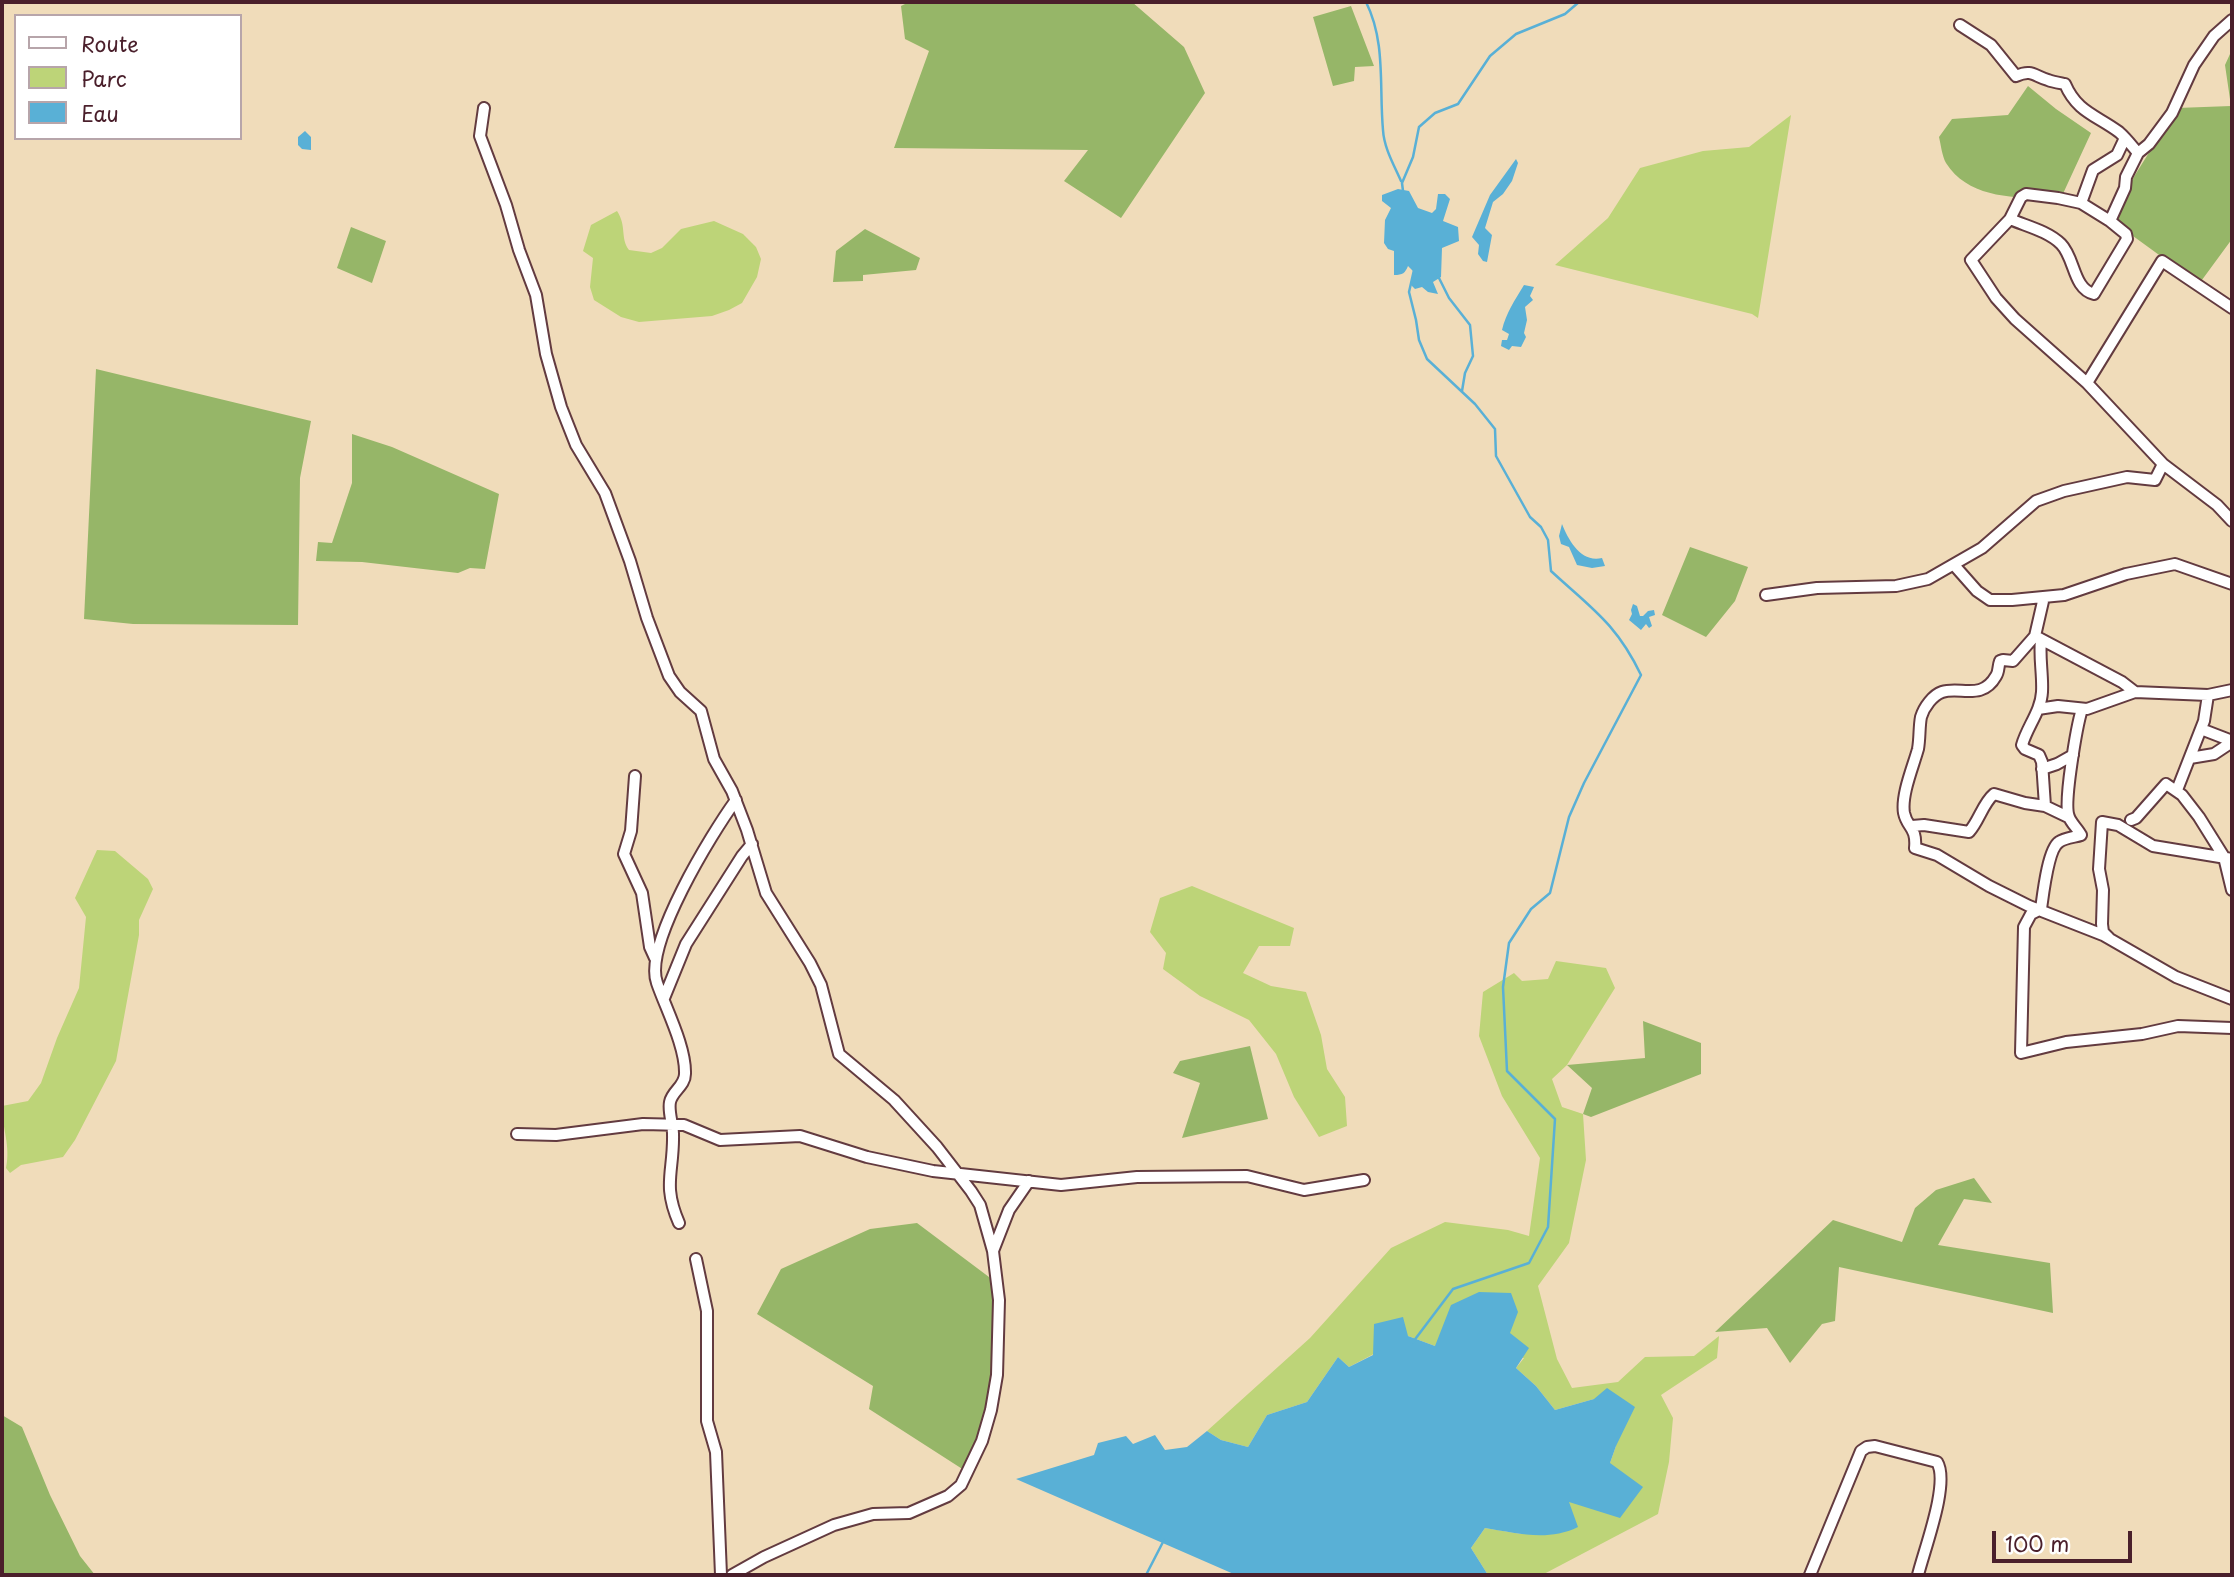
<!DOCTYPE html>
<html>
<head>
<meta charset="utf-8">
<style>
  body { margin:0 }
  #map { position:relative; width:2234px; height:1577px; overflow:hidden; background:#f0dcba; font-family:"Playpen Sans",sans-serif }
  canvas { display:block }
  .frame { position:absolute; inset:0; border:4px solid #4a1f2b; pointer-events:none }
  .legend { position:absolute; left:14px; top:14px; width:228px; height:126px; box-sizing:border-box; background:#fff; border:2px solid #b7a5aa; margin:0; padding:9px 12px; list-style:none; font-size:21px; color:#4a1f2b }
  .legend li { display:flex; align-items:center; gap:14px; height:35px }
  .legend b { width:35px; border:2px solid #b7a5aa }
  .scale { position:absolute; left:1992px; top:1531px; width:140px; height:32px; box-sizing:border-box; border:4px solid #4a1f2b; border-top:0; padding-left:9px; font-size:21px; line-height:24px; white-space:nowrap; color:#4a1f2b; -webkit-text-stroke:5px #fff; paint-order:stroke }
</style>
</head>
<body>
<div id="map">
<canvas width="2234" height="1577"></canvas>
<div class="frame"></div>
<ul class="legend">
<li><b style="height:9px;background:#fff"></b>Route</li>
<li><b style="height:19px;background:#bdd478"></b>Parc</li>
<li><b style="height:19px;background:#59b0d6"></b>Eau</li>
</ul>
<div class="scale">100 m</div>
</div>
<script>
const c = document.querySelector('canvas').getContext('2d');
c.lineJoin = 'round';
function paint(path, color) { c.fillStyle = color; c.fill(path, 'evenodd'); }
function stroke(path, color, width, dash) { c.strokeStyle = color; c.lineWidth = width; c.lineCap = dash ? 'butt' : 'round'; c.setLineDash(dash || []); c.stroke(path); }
const green = new Path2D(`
  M1791 115 1758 318 1752 314 1555 265 1608 218 1640 168 1703 151 1749 147Z
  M617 211C627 226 620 238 629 250L651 253 662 248 681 229 714 221 743 234 756 247 761 259 757 277 742 303 729 310 712 316 639 322 621 317 594 300 590 287 593 258 583 251 591 225Z
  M97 850 115 851 148 879 153 889 139 920V935L116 1061 75 1140 63 1157 21 1165 10 1173 6 1168C11 1146 2 1128 2 1106L28 1101 41 1083 57 1038 79 988 86 917 75 898Z
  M1192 886 1294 928 1290 946H1259L1243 973 1271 986 1306 992 1321 1035 1327 1069 1345 1097 1347 1126 1319 1137 1294 1097 1276 1054 1249 1020 1200 996 1163 969 1166 953 1150 932 1160 898Z
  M1556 961 1606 968 1615 988 1567 1065 1552 1079 1562 1107 1583 1114 1586 1160 1569 1243 1538 1286 1557 1359 1572 1388 1618 1382 1645 1357 1694 1356 1719 1336 1717 1358 1661 1395 1673 1418 1669 1462 1658 1514 1542 1575H1488L1471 1548 1485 1528 1521 1534 1568 1502 1610 1463 1616 1446 1594 1399 1555 1410 1536 1386 1516 1368 1524 1358 1435 1346 1408 1336 1349 1367 1338 1357 1307 1402 1267 1415 1248 1447 1221 1440 1207 1431 1310 1338 1391 1248 1445 1222 1508 1230 1529 1236 1540 1158 1502 1096 1479 1036 1483 992 1514 973 1522 981 1548 979Z`);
const forest = new Path2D(`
  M909 2H1132L1184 47 1205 93 1121 218 1064 181 1088 150 894 148 929 51 905 39 901 6Z
  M1351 6 1374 66 1355 67 1354 81 1333 86 1313 17Z
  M2230 54 2232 75 2230 78 2232 81V239L2199 284 2111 220 2135 175 2177 108 2231 106 2225 65Z
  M2028 86 2056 109 2091 133 2061 198C2022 198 1970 201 1946 163 1942 156 1941 145 1939 137L1952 119 2008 115Z
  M351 227 386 241 372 283 337 268Z
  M865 229 920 258 916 270 863 275V281L833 282 836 251Z
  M96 369 311 421 300 478 298 625 133 624 84 619Z
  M352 434 392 447 499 494 485 569 470 568 458 573 362 562 316 561 318 542 332 543 352 483Z
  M1690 547 1748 567 1735 601 1706 637 1662 615Z
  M1643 1021 1701 1043V1074L1591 1117 1583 1114 1592 1088 1567 1065 1645 1058Z
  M1250 1046 1268 1119 1182 1138 1200 1083 1173 1073 1180 1061Z
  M1974 1178 1992 1203 1964 1199 1938 1245 2050 1263 2053 1313 1839 1267 1835 1321 1822 1324 1790 1363 1767 1328 1715 1332 1833 1220 1902 1242 1915 1208 1936 1190Z
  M917 1223 997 1283V1375L967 1472 869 1409 873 1386 757 1314 781 1269 870 1229Z
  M2 1415 22 1427 50 1495 80 1556 95 1575H2Z`);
const water = new Path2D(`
  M305 131 311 137V150L302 149 298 145V137Z
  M1516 159 1518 163 1512 181 1503 194 1493 202 1485 228 1492 235 1487 262 1483 261 1478 254 1479 245 1472 237 1490 195Z
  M1398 189 1409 191 1418 208 1432 213 1436 209 1438 194H1445L1450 199 1443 221 1458 227 1459 241 1442 248 1441 277 1433 282 1438 294 1428 292 1422 287 1415 289 1411 285 1414 272 1408 266C1405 273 1403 275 1394 275V251L1388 249 1384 243 1385 220 1391 208 1382 201V195Z
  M1524 285 1534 287 1530 296 1533 300 1525 307 1527 320 1524 333 1526 337 1521 347 1512 346 1509 350 1501 346 1502 340H1507L1509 334 1502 330C1506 313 1515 300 1524 285Z
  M1562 524C1569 541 1581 563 1602 558L1605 566 1592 568 1577 565 1569 547 1561 544 1559 536Z
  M1633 604 1637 606 1640 616H1643L1648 611 1654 610 1655 615 1649 617 1652 626 1649 628 1646 624 1641 630 1629 620 1632 614 1631 610Z
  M1479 1292 1511 1293 1518 1312 1510 1333 1529 1348 1516 1368 1536 1386 1555 1410 1594 1399 1607 1388 1635 1407 1616 1446 1610 1463 1643 1487 1620 1518 1569 1502 1578 1527C1547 1542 1517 1533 1485 1528L1471 1548 1488 1575H1236L1016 1479 1094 1455 1098 1443 1126 1436 1133 1444 1155 1435 1165 1450 1187 1447 1207 1431 1221 1440 1248 1447 1267 1415 1307 1402 1338 1357 1349 1367 1373 1355 1374 1324 1403 1317 1408 1336 1435 1346 1451 1305Z`);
const stream = new Path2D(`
  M1366 2C1386 42 1379 86 1383 130 1384 148 1394 165 1401 181
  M1403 191 1402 183 1413 157 1419 127 1435 113 1458 104 1490 56 1516 34 1565 14 1579 2
  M1438 276 1449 298 1470 325 1473 356 1465 373 1462 391
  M1413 1342 1453 1289 1529 1263 1548 1227 1555 1119 1507 1071 1503 987 1509 943 1531 909 1550 893 1569 817 1584 783 1641 675C1616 623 1591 608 1551 571L1548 540 1541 527 1530 517 1496 456 1495 429 1475 404 1427 359 1419 340 1416 320 1409 292 1414 270
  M1146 1575 1164 1540`);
const street = new Path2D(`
  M1960 25 1991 45 2016 76C2032 69 2034 76 2048 80 2053 82 2060 83 2065 84 2077 112 2096 115 2119 132 2126 138 2132 146 2138 153
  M484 108 480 136 506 205 519 250 536 295 546 354 561 407 576 445 605 493 630 561 647 618 669 676 680 692 701 711 714 759 732 791 747 830 766 893 810 963 821 985 839 1054 894 1100 937 1147 971 1191 980 1205 993 1251
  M2125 138 2117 155 2093 170 2081 203 2058 198 2026 194 2021 197 2010 219 1971 260 1996 298 2015 319 2087 383 2163 464 2217 505 2232 521
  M2081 203 2110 221
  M2010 219C2026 226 2048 231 2061 244 2075 258 2073 289 2094 294L2127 239 2126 234 2110 221 2125 188 2126 177 2138 153 2149 144 2172 113 2194 65 2214 36 2232 20
  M2087 383 2162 261 2232 308
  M1954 565 1977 591 1990 600H2012L2064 595 2126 574 2175 564 2232 584
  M1766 595 1817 588 1896 586 1928 579 1982 548 2036 501 2064 491 2127 477 2155 480 2163 464
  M2044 597 2035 636 2122 682 2135 692
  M2035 636 2013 661 2003 660 2000 661C1998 666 1999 672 1996 676 1982 701 1960 686 1942 692 1933 695 1924 707 1921 717 1919 727 1920 738 1918 749 1913 767 1901 795 1904 813 1907 828 1917 827 1915 848L1937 855 1989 886 2029 906 2103 935 2176 977 2232 999
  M2041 640C2039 658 2043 674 2042 692 2041 711 2027 727 2022 745L2025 749 2039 755 2042 762 2045 806 2068 817
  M2038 709 2058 706 2087 709 2135 692 2208 695 2232 690
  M2082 709C2077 725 2063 804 2069 817 2071 823 2078 829 2081 835 2075 837 2064 838 2059 842 2048 849 2043 895 2041 909L2031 914 2024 927 2021 1053 2066 1042 2142 1034 2178 1026 2232 1028
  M2201 729 2232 741
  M2190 758 2214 754 2232 742
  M2042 769 2057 764 2073 755
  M635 776 631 831 624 854 642 893 650 947 655 958
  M2177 790 2204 721 2208 695
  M2131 820 2136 818 2166 784 2182 795 2199 817 2224 857 2232 890
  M1912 826 1924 825 1969 832C1979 821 1983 803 1994 794L2025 803 2045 806
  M2109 938 2103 932 2102 924 2103 890 2099 869 2102 822 2118 825 2153 846 2232 859
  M664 998 686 944 742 856 752 844
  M517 1134 556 1135 643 1124 684 1125 720 1140 800 1136 867 1157 933 1171 1061 1185 1137 1177 1247 1176 1304 1190 1364 1180
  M679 1223C662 1184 674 1172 673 1134 673 1124 668 1112 670 1102 672 1091 685 1086 685 1074 686 1047 666 1009 657 983 643 945 712 833 736 800
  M696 1259 707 1311V1421L716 1452 721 1575
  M732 1575 764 1557 834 1525 873 1514 909 1513 948 1496 961 1485 982 1441 991 1410 997 1375 999 1300 993 1251 1009 1210 1029 1181
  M1810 1575 1861 1451 1867 1447 1875 1446 1937 1462C1950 1483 1924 1550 1918 1575`);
paint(green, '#bdd478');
paint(forest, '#96b668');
paint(water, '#59b0d6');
stroke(stream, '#59b0d6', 2.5);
stroke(street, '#633b40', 14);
stroke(street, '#fff', 10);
</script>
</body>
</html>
